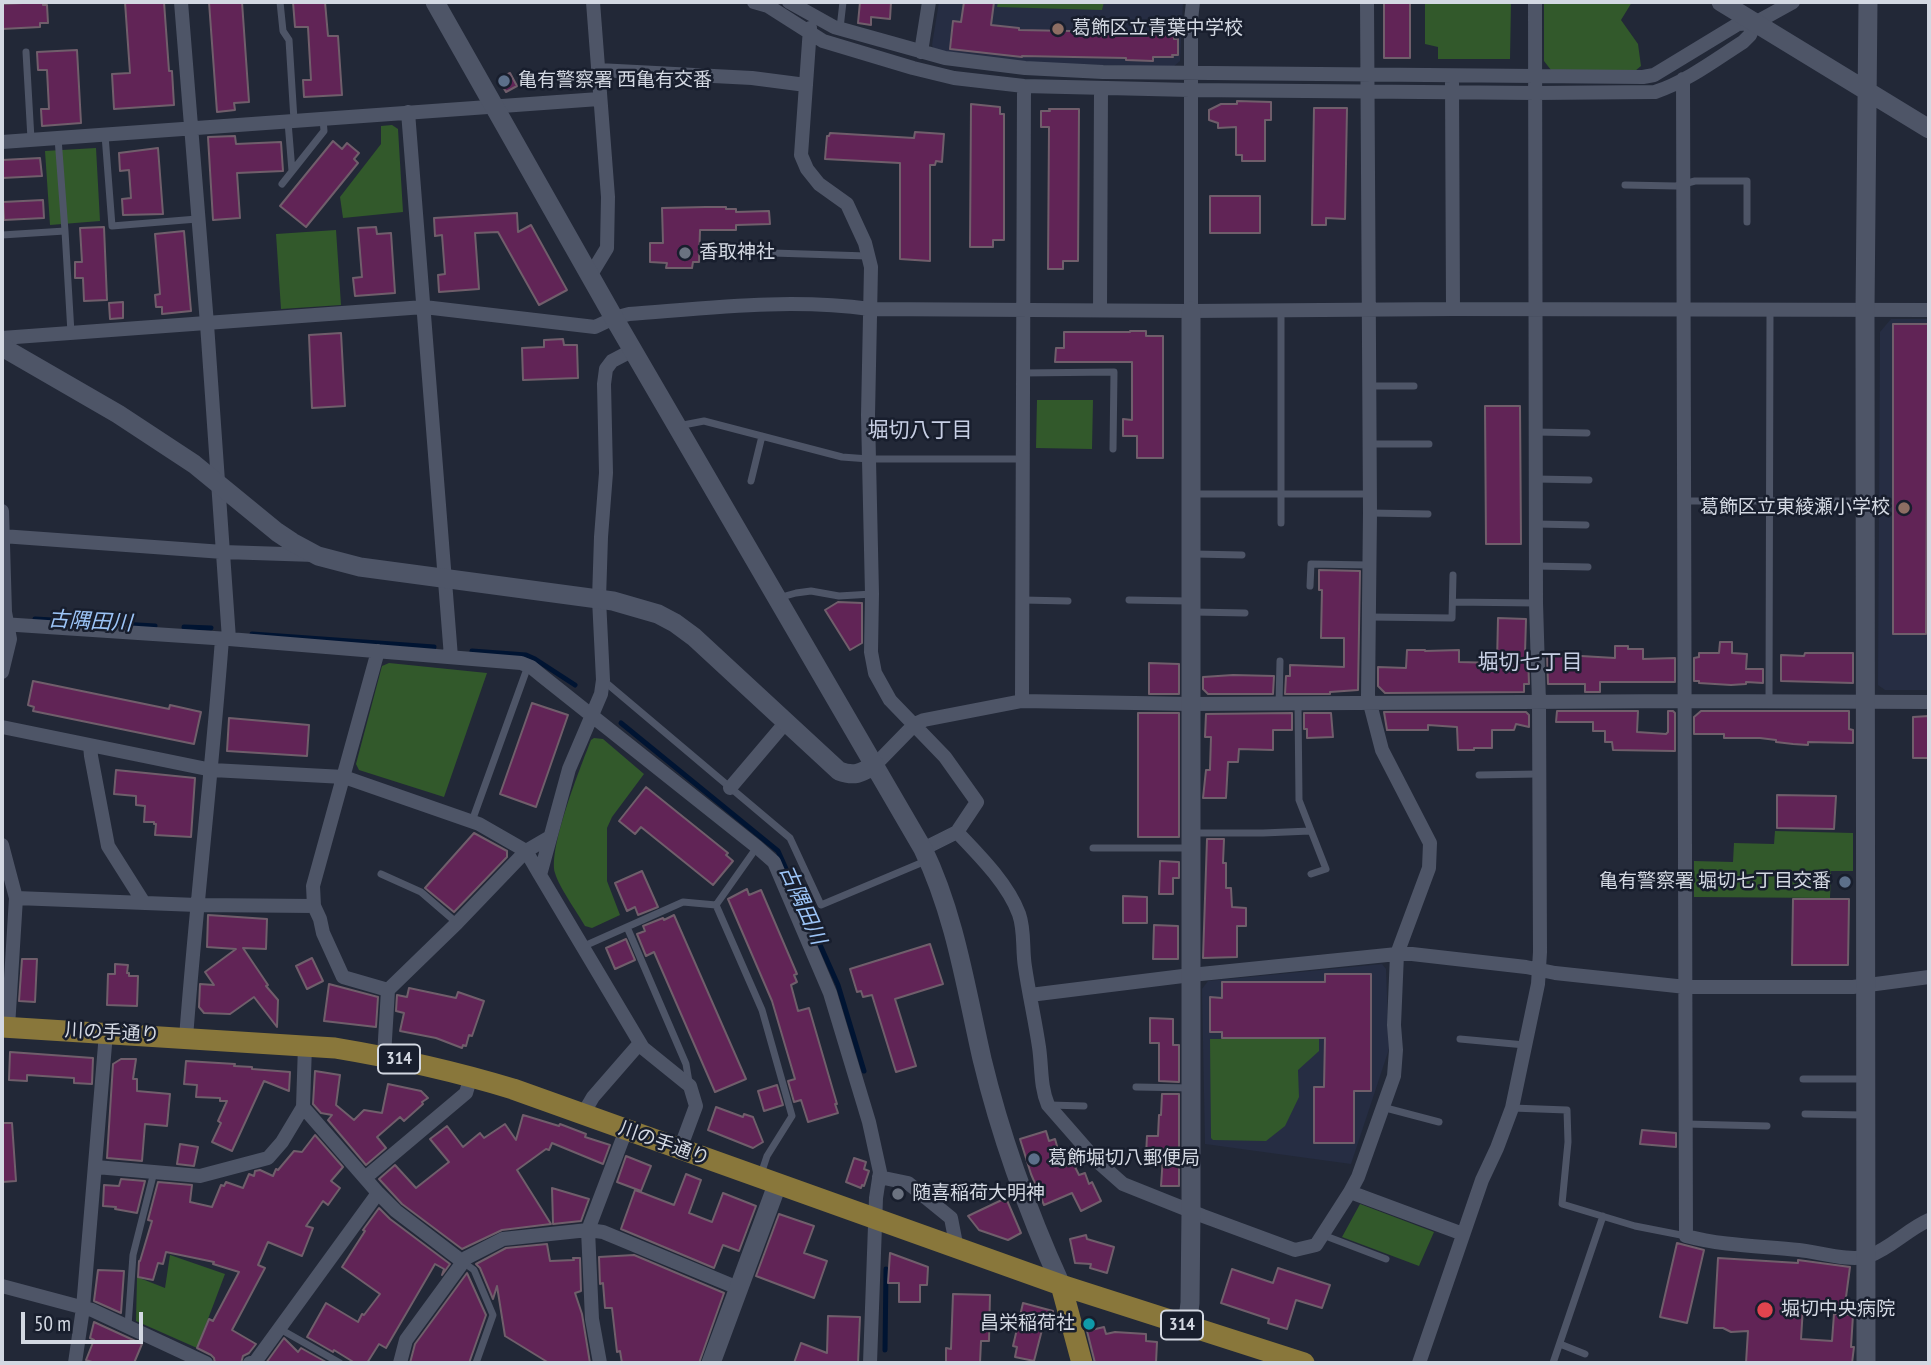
<!DOCTYPE html>
<html>
<head>
<meta charset="utf-8">
<style>
  body { margin:0 }
  #map { position:relative; width:1931px; height:1365px; overflow:hidden; background:#222837; font-family:"PT Sans Narrow",sans-serif }
  canvas { display:block }
  .frame { position:absolute; inset:0; border:4px solid #d3d8e2; pointer-events:none }
  .scale { position:absolute; left:21px; top:1312px; width:122px; height:32px; box-sizing:border-box; border:4px solid #d3d8e2; border-top:0; padding-left:9px; font-size:21px; line-height:24px; white-space:nowrap; color:#d3d8e2; -webkit-text-stroke:5px #181e2d; paint-order:stroke }
</style>
</head>
<body>
<div id="map">
<canvas width="1931" height="1365"></canvas>
<div class="frame"></div>
<div class="scale">50 m</div>
</div>
<script>
const c = document.querySelector('canvas').getContext('2d');
c.lineJoin = 'round';
function paint(path, color) { c.fillStyle = color; c.fill(path, 'evenodd'); }
function stroke(path, color, width, dash) { c.strokeStyle = color; c.lineWidth = width; c.lineCap = dash ? 'butt' : 'round'; c.setLineDash(dash || []); c.stroke(path); }
function write(font, color, halo, rows, align = 'center') {
  c.font = font + ' "PT Sans Narrow","Noto Sans JP",sans-serif'; c.lineWidth = 5; c.setLineDash([]); c.textBaseline = 'middle'; c.strokeStyle = halo; c.fillStyle = color; for (const [text, x, y, turn = 0] of rows) {
    c.save(); c.translate(x, y); c.rotate((+turn || 0) * Math.PI / 180); c.textAlign = isNaN(turn) ? turn : align; if (halo) c.strokeText(text, 0, 0); c.fillText(text, 0, 0); c.restore();
  }
}
const built = new Path2D(`
  M939 2H1183L1180 61 1173 67 1029 63 934 50 932 45Z
  M1891 319H1929V690H1885L1878 685 1880 332Z
  M1382 964 1386 969 1389 1049 1351 1164 1205 1144 1202 989 1208 981Z`);
const green = new Path2D(`
  M998 2H1104L1102 10 997 7Z
  M1425 2H1511L1510 59H1438V47L1425 44Z
  M1544 2H1632L1621 20 1638 44 1641 66 1635 71 1551 70 1544 61Z
  M392 125 398 129 403 212 343 218 340 197 381 144V126Z
  M96 148 100 221 50 225 45 151Z
  M336 230 341 305 281 309 276 234Z
  M1037 400H1093L1092 449 1036 448Z
  M389 663 487 673 444 797 359 770 356 764 382 666Z
  M594 738 603 739 644 774 612 817 607 828V881L620 915 592 928 585 926C577 912 559 887 555 873 548 848 581 766 591 740Z
  M1775 831 1853 833V871H1831L1830 898 1694 897V861L1733 862 1734 843 1774 844Z
  M1210 1039H1319V1051L1298 1070 1299 1097 1285 1126 1266 1141 1213 1140 1211 1138Z
  M1360 1204 1434 1232 1419 1266 1342 1237Z
  M170 1255 225 1274 197 1348 136 1321 137 1277 165 1288Z`);
const stream = new Path2D(`
  M35 619 155 626
  M184 627 211 628
  M252 634 434 647
  M472 651 526 655 535 659 575 685
  M621 723 778 851 838 985 864 1071
  M885 1350 886 1269`);
const building = new Path2D(`
  M43 2V5H47L48 23H40V27L2 29V4Z
  M125 2H164L169 71H172L174 105 114 109 112 74 130 73Z
  M209 2H242L249 102 234 103 235 110 217 112Z
  M293 2H325L328 36H338L342 95 304 97 303 80H311L308 27H295Z
  M860 2H891L890 19 871 17V25L858 23Z
  M964 2H994L991 25 1019 28V30L1174 33V39H1178V55H1172L1173 57H1153V61L1126 60V58L1022 56V57L950 49 953 21 961 22Z
  M1384 2H1410V58H1384Z
  M77 50 81 123 42 126 41 109H49L47 70H38L37 52Z
  M510 73 517 86 506 92 498 79Z
  M1237 101 1271 102V120H1265V161H1242V155H1236V127L1218 128V123L1209 120V110L1221 104H1237Z
  M971 104 1000 107V114H1004V240H993V247H970Z
  M1314 108H1347L1345 219 1326 218V225H1312Z
  M1049 109H1079L1078 261H1063V269H1048L1049 127H1041V111H1050Z
  M915 132 944 134 942 162 936 161 935 165H930V261L900 259V163L825 159 827 136H829L830 133 914 138Z
  M235 136 236 144 281 142 283 171 237 173 240 218 213 220 208 137Z
  M333 141 342 149 347 143 359 153 354 159 358 163 306 227 280 206Z
  M158 148 163 214 123 215 122 199 131 198 129 170 120 171 119 153Z
  M40 158 42 176 2 178V160Z
  M1210 196H1260V233H1210Z
  M43 200 44 218 4 220 3 202Z
  M706 207H726V209H736V212L769 211 770 224 736 225V230H700L699 262H693L692 268H666L667 263 650 262V243H663L662 208Z
  M517 213 518 232 531 225 567 290 539 305 498 232 475 233 479 289 439 292 438 275 445 274 442 235 435 236 434 218Z
  M104 227 107 300 84 301 83 278H75V262H82L80 228Z
  M376 227 377 234 391 233 395 293 355 296 353 278 362 277 358 228Z
  M184 231 191 311 162 314V307H156L155 295 160 294 155 234Z
  M123 302V318L110 319 109 303Z
  M1893 324H1928L1926 634H1893Z
  M1130 331H1146V336H1163V458H1137V436H1123V419L1132 420V362H1055L1056 348H1064V332H1130Z
  M341 333 345 406 312 408 309 335Z
  M563 339 564 345H577L578 378 523 380 522 348 544 347V340Z
  M1485 406H1520L1521 544H1486Z
  M1319 570 1360 571 1358 690 1330 692V694H1285L1286 676H1290V665L1344 667V638H1321L1322 590H1319Z
  M838 602 862 603V643L850 650 825 610Z
  M1498 618 1526 619 1525 653 1528 654 1529 684H1524V692L1385 693 1378 686V667L1406 668 1407 650H1425V651L1459 650V662L1497 663Z
  M1720 642H1732V653L1747 654 1746 669H1763V683L1746 682V684L1731 685 1699 683V681H1694V658L1699 657V653H1719Z
  M1615 646H1628V649H1643V659L1675 658V682H1600V692H1585V684H1548L1547 654 1615 658Z
  M1805 653H1853V683L1781 681V655L1804 656Z
  M1149 663 1179 664V694H1149Z
  M1233 675 1274 676 1273 694H1208L1203 689V677Z
  M33 681 169 709 170 705 201 712 194 744 33 711 34 707 28 705Z
  M532 703 568 715 536 807 500 794Z
  M1557 711H1638L1637 732 1666 734 1668 732V711H1673L1675 713V751L1613 750 1612 742H1605V731H1593V722H1556Z
  M1701 711H1849V729L1853 730V743L1808 742V745L1793 744 1776 742V740L1760 738H1724V734H1694V717Z
  M1384 712H1526L1529 715V727L1516 724 1514 730H1492V748H1474V750H1458L1457 727 1428 725V730H1387Z
  M1138 713H1179V837H1138Z
  M1292 713V730H1273V750L1239 749 1238 762H1228L1226 798H1203L1206 770H1210L1211 737H1205L1206 714Z
  M1304 713H1331L1333 737 1307 738V729H1304Z
  M1929 716V758H1913V717Z
  M229 718 309 725 307 756 227 751Z
  M116 770 195 778 191 837 155 835 156 824H154V822H144L145 806 136 805V796L114 794Z
  M646 787 728 853 726 855 733 861 713 885 641 827 635 834 619 821Z
  M1777 795 1836 796 1834 829 1777 828Z
  M474 833 507 851V857L454 912 425 888Z
  M1207 839H1224L1223 863H1226V888H1231L1232 907 1246 908V926H1237V957L1203 958Z
  M1160 861 1179 862V878H1173V894H1159Z
  M642 871 658 907 638 915 635 907 627 911 615 883Z
  M747 889 749 895 761 890 797 974 794 975 797 982 791 985 798 1011 809 1008 837 1104H835L838 1113 808 1122 801 1100 794 1102 788 1081 795 1079 772 1001 728 899Z
  M1123 896 1147 897V923H1123Z
  M1793 899H1849L1848 965H1792Z
  M208 915 267 919 266 949 243 948 268 985 266 986 278 1000 277 1027 254 997 230 1014 204 1013 199 1007 200 984 214 985 205 972 236 949 207 947Z
  M674 915 746 1079 715 1092 654 952 646 956 637 934 645 931 643 926 663 918 664 920Z
  M1154 925 1178 926V959H1153Z
  M626 939 635 960 615 969 606 948Z
  M930 944 943 984 895 999 916 1066 896 1072 872 995 863 997 861 991 857 992 850 969Z
  M312 958 323 981 307 989 296 966Z
  M22 959H37L35 1002 19 1001Z
  M115 964 128 965 127 973H129V976H138L137 1006 107 1005 108 974H115Z
  M1325 974H1371V1091H1354V1143H1314V1087H1324L1325 1038H1222V1032H1210V997L1222 998V982H1325Z
  M329 984 378 997 376 1027 324 1021Z
  M409 988 456 998 458 992 484 1001 472 1036 469 1035 466 1046 463 1045 462 1048 436 1038 400 1031 404 1013 396 1011 397 995 407 997Z
  M1150 1018 1173 1019V1045H1179V1082L1159 1081V1043H1150Z
  M10 1052 93 1058 92 1084 74 1083V1078L27 1075V1081L9 1080Z
  M121 1059H136L133 1079H137V1091L170 1094 167 1126 145 1124 142 1161 107 1158 113 1064Z
  M186 1061 235 1064 234 1066 252 1067V1069L290 1072 289 1091 264 1081 232 1151 212 1142 221 1123 218 1121 227 1101H220V1098L196 1097 197 1085 184 1084Z
  M315 1071 340 1075 336 1105 354 1120 364 1110 382 1113 388 1084 421 1091 428 1098 422 1102 423 1104 404 1121 400 1117 377 1137 386 1148 366 1165 328 1120 332 1115 321 1113 313 1104Z
  M777 1085 783 1105 764 1111 758 1091Z
  M1162 1094H1179V1186H1161L1163 1156 1146 1155 1147 1136H1158L1159 1115H1161Z
  M716 1107 743 1117 744 1114 753 1117 763 1142 753 1148 708 1130Z
  M523 1115 559 1126 560 1124 586 1134 585 1137 610 1145 603 1164 552 1143 549 1150 546 1149 517 1170 551 1224 502 1230 462 1249 402 1204 379 1179 395 1165 416 1188 449 1162 430 1139 447 1126 463 1147 480 1133 484 1138 505 1124 516 1140Z
  M2 1123H12L16 1181 2 1182Z
  M1642 1130 1676 1133V1147L1640 1144Z
  M1046 1131 1049 1141 1055 1139 1063 1167 1073 1163 1079 1175 1085 1173 1089 1184 1092 1182 1101 1201 1081 1211 1072 1193 1044 1205 1031 1174 1020 1139Z
  M315 1135 343 1167 331 1181 340 1188 328 1205 323 1201 306 1226 313 1228 302 1256 268 1242 258 1265 265 1268 232 1330 256 1344 249 1353 243 1356 241 1363H215L214 1358 211 1355 197 1348 209 1319 213 1321 239 1272 213 1264 214 1262 166 1252 163 1264 158 1263 153 1280 138 1277 139 1261H140L152 1221 148 1220 158 1182 192 1185 190 1202 212 1207 221 1185 224 1186 226 1182 243 1188 249 1174 254 1176 255 1171 260 1170 273 1176 276 1169 278 1170 294 1151 302 1152Z
  M180 1144 198 1147 194 1166 177 1164Z
  M626 1156 651 1166 641 1191 617 1182Z
  M854 1158 866 1162 864 1169 869 1171 864 1186 862 1185 861 1188 846 1182Z
  M686 1174 701 1180 689 1213 712 1222 723 1193 756 1206 739 1251 723 1245 714 1268 621 1229 635 1190 674 1205Z
  M121 1179 145 1181 137 1213 115 1209 116 1207 103 1206 104 1185 119 1186Z
  M552 1188 589 1199 581 1221 553 1224Z
  M1006 1198 1021 1233 1008 1240 979 1230 968 1216Z
  M379 1208 390 1219 450 1264 442 1275 444 1269 435 1264 386 1348 379 1344 367 1363H355L334 1350 333 1352 307 1337 326 1303 358 1322 362 1314 364 1315 380 1294 342 1267 365 1231 363 1230Z
  M779 1214 814 1226 804 1253 827 1261 814 1298 756 1276Z
  M1086 1235 1087 1239 1114 1247 1107 1273 1090 1268 1091 1264 1075 1263 1070 1239Z
  M1677 1243 1704 1250 1687 1323 1660 1317Z
  M547 1244 550 1261 574 1260 573 1258H580L581 1291 575 1293 582 1314 590 1363H549L505 1336 497 1286 493 1299 480 1268 476 1264 506 1248Z
  M890 1253 928 1267 927 1285H920V1302H899V1283H888Z
  M634 1255 724 1293 699 1363H622L620 1351 617 1352 612 1308H605L603 1283 600 1284 599 1257Z
  M1718 1258 1798 1263V1260L1850 1267 1844 1312 1803 1307 1801 1339 1832 1341 1834 1314 1853 1315 1851 1347H1854L1852 1363H1746L1748 1331 1731 1332 1723 1328H1714Z
  M1278 1268 1330 1285 1322 1308 1296 1300 1287 1329 1268 1323 1269 1319 1221 1303 1232 1269 1273 1283Z
  M98 1270 124 1271 121 1313 94 1301Z
  M467 1273 486 1315 469 1363H410L415 1344Z
  M953 1294 990 1295 989 1341H981L980 1363H946V1348L951 1349Z
  M1023 1303 1053 1311 1050 1323 1044 1322 1034 1361 1015 1357 1017 1347 1013 1346Z
  M828 1316 860 1317 858 1363H794L801 1343 827 1353Z
  M94 1322 142 1344 134 1363H95L86 1360 94 1340 90 1338Z
  M1104 1327 1106 1334 1115 1332 1146 1334V1341L1157 1342 1156 1363H1095L1087 1331Z
  M284 1338 298 1352 301 1348 326 1362 266 1363Z`);
const lane = new Path2D(`
  M280 2 283 31 289 40 294 120
  M840 28 843 2
  M26 52 31 139
  M288 122 292 171
  M105 135 112 226 197 219
  M58 138 65 231
  M282 184 324 131 323 119
  M1625 185 1676 186 1695 181H1747V222
  M2 235 65 231 71 333
  M773 253 867 256
  M1022 373 1114 372 1113 449
  M1369 386H1414
  M678 426 704 421 842 457 869 459H1022
  M1536 432 1587 433
  M1370 444H1429
  M1536 479 1589 480
  M751 481 762 436
  M1194 494H1369
  M1684 501H1865
  M1370 513 1428 514
  M1281 523V310
  M1536 524 1586 525
  M1194 554 1242 555
  M1536 566 1588 567
  M1310 586 1311 564 1369 565
  M778 598 796 593 811 591 839 596 872 594
  M1023 600 1068 601
  M1129 600 1188 601
  M1453 602 1536 603
  M1194 612 1245 613
  M1369 617 1452 618 1453 575
  M604 681 790 838 821 905 928 860
  M1769 701 1770 310
  M1279 704 1280 661
  M1298 704 1299 800 1326 869 1311 874
  M1479 775 1538 774
  M472 821 528 666
  M1192 833H1263L1310 831
  M1093 848H1191
  M381 874 421 892 457 923
  M716 905 757 847
  M627 927 686 1064 689 1082
  M582 947 683 902 716 905 762 1010 792 1116 767 1156 761 1174
  M1460 1039 1525 1045
  M1803 1079H1865
  M1136 1087 1191 1088
  M1050 1105 1084 1106
  M1382 1107 1439 1122
  M1512 1108 1567 1110 1568 1142 1562 1204 1635 1226 1686 1236
  M1805 1114 1863 1115
  M1686 1124 1767 1126
  M1323 1235 1386 1259
  M463 1262 474 1270 493 1315 476 1363
  M128 1326 133 1255 154 1172
  M280 1329 340 1363
  M1560 1344 1585 1354
  M1553 1363 1603 1216`);
const street = new Path2D(`
  M181 2 207 324 229 639
  M754 2 768 6 823 41 913 68 954 78 1024 86 1190 90 1536 93 1655 92C1686 82 1715 60 1743 42L1750 35 1755 23
  M789 2 834 27 945 58 1025 68 1103 72 1643 77 1654 75 1738 24 1755 23 1793 2
  M810 28 801 155 807 169 819 184 847 204 865 243 871 267 868 415 872 594 871 652 875 673 890 700 945 757 977 802 957 832
  M921 52 929 2
  M598 70 752 78 806 85
  M1683 79 1686 1236C1724 1246 1761 1246 1799 1250 1819 1252 1850 1262 1869 1256 1891 1248 1908 1229 1929 1220
  M1452 83 1453 309
  M408 112 451 657
  M2 142 599 99
  M590 276 607 248 608 197 593 2
  M1100 310 1101 89
  M1191 311V20L1193 2
  M2 338 424 307 595 327 614 318 629 314C709 308 789 298 870 309L1191 311 1453 309 1929 310
  M633 350 612 361 606 369 604 384 606 473 601 537 599 599 603 680 601 694 569 769 540 875 643 1048 690 1086 696 1106 680 1149
  M2 511 5 612 10 639 2 672
  M2 536 223 552 315 555
  M2 624 229 639 521 663 531 667 542 676 757 847 774 862 830 993 869 1122 880 1172 876 1198 870 1363
  M378 651 313 886 314 906 320 919 323 933 343 977 388 990
  M1022 701 1024 86
  M2 727 212 770 344 777 479 824 526 851 550 837
  M90 745 91 756 108 846 144 903
  M875 765 915 724 924 720 1022 701 1191 704 1686 701 1929 702
  M730 788 786 722
  M2 845 16 898 8 1027
  M923 849 957 832C979 855 1008 884 1019 914 1025 931 1022 949 1025 967 1029 994 1035 1020 1039 1047 1042 1067 1040 1086 1048 1105L1097 1161 1123 1184 1203 1216 1295 1250 1316 1245 1350 1192 1358 1177 1394 1076 1396 1050 1394 1025 1397 954 1429 868 1430 843 1382 750 1368 696 1370 513 1367 2
  M16 898 197 905 314 906
  M1030 995 1191 975 1397 954H1412L1526 967 1555 973 1686 987H1853L1929 977
  M186 1038C196 905 212 772 222 639
  M384 1056 388 990 457 923 526 851 540 875
  M303 1107 378 1193 396 1211 463 1262
  M583 1114 593 1097 640 1043
  M96 1167 200 1176 268 1158 282 1142 303 1107 305 1045
  M879 1177 908 1183 951 1218 957 1249
  M365 1178 466 1093 471 1076
  M1350 1192 1463 1234
  M2 1286 92 1310 206 1363
  M75 1363 83 1308 106 1033
  M250 1363 255 1362 378 1193
  M400 1363 406 1340 466 1258 503 1239 588 1230 603 1232 738 1288
  M600 1363 592 1319 588 1230 626 1130
  M1419 1363 1482 1180 1497 1148 1512 1108 1538 984 1540 952 1539 703 1536 603 1535 2`);
const secondary = new Path2D(`
  M435 2 614 318 923 849C955 915 966 989 982 1059 1001 1138 1028 1212 1061 1285
  M1721 2 1929 129
  M2 347 118 414 194 464 277 532 292 542 318 556 360 567 613 601 658 614 675 623 694 637 839 771C855 777 861 773 875 765
  M1187 1326 1190 1303 1191 1211V311
  M711 1363 777 1185
  M1866 1363 1865 310 1868 2`);
const primary = new Path2D(`
  M2 1027 335 1048C395 1058 454 1071 513 1089L1061 1285 1304 1363
  M1061 1285 1082 1363`);
const markers = [
  [1058,29,7,"#8d6e63"],
  [504,81,7,"#5c6f8a"],
  [685,253,7,"#6b7280"],
  [1904,508,7,"#8d6e63"],
  [1845,882,7,"#5c6f8a"],
  [1034,1159,7,"#5c6f8a"],
  [898,1194,7,"#6b7280"],
  [1765,1310,9,"#e0444e"],
  [1089,1324,7,"#0f9aa8"]
];
const shields = [
  [399,1059,42],
  [1182,1325,42]
];
const shieldNames = [
  ["314",399,1059],
  ["314",1182,1325]
];
const poiNames = [
  ["葛飾区立青葉中学校",1072,29],
  ["亀有警察署 西亀有交番",518,81],
  ["香取神社",699,253],
  ["葛飾区立東綾瀬小学校",1890,508,"right"],
  ["亀有警察署 堀切七丁目交番",1831,882,"right"],
  ["葛飾堀切八郵便局",1048,1159],
  ["随喜稲荷大明神",912,1194],
  ["堀切中央病院",1781,1310],
  ["昌栄稲荷社",1075,1324,"right"]
];
const streetNames = [
  ["川の手通り",112,1033,3],
  ["川の手通り",664,1144,20]
];
const neighbourhoodNames = [
  ["堀切八丁目",920,431],
  ["堀切七丁目",1530,663]
];
const waterNames = [
  ["古隅田川",90,622,3],
  ["古隅田川",802,905,66]
];
paint(built, '#262d43');
paint(green, '#32592b');
stroke(stream, '#001432', 5);
paint(building, '#612456');
stroke(building, '#705e6b', 2);
stroke(lane, '#4e5567', 7);
stroke(street, '#4e5567', 14);
stroke(secondary, '#4e5567', 19);
stroke(primary, '#89773b', 21);
for (const [x, y, r, color] of markers) { const dot = new Path2D(); dot.arc(x, y, r, 0, 2 * Math.PI); c.fillStyle = color; c.fill(dot); stroke(dot, '#181e2d', 2.5); }
for (const [x, y, w] of shields) { const box = new Path2D(); box.roundRect(x - w / 2, y - 14.5, w, 29, 5); c.fillStyle = '#181e2d'; c.fill(box); stroke(box, '#d3d8e2', 2); }
write('bold 18px', '#d3d8e2', null, shieldNames);
write('19px', '#d3d8e2', '#181e2d', poiNames, 'left');
write('19px', '#d3d8e2', '#181e2d', streetNames);
write('21px', '#c7cfe4', '#181e2d', neighbourhoodNames);
write('italic 21px', '#9cc4f7', '#181e2d', waterNames);
</script>
</body>
</html>
